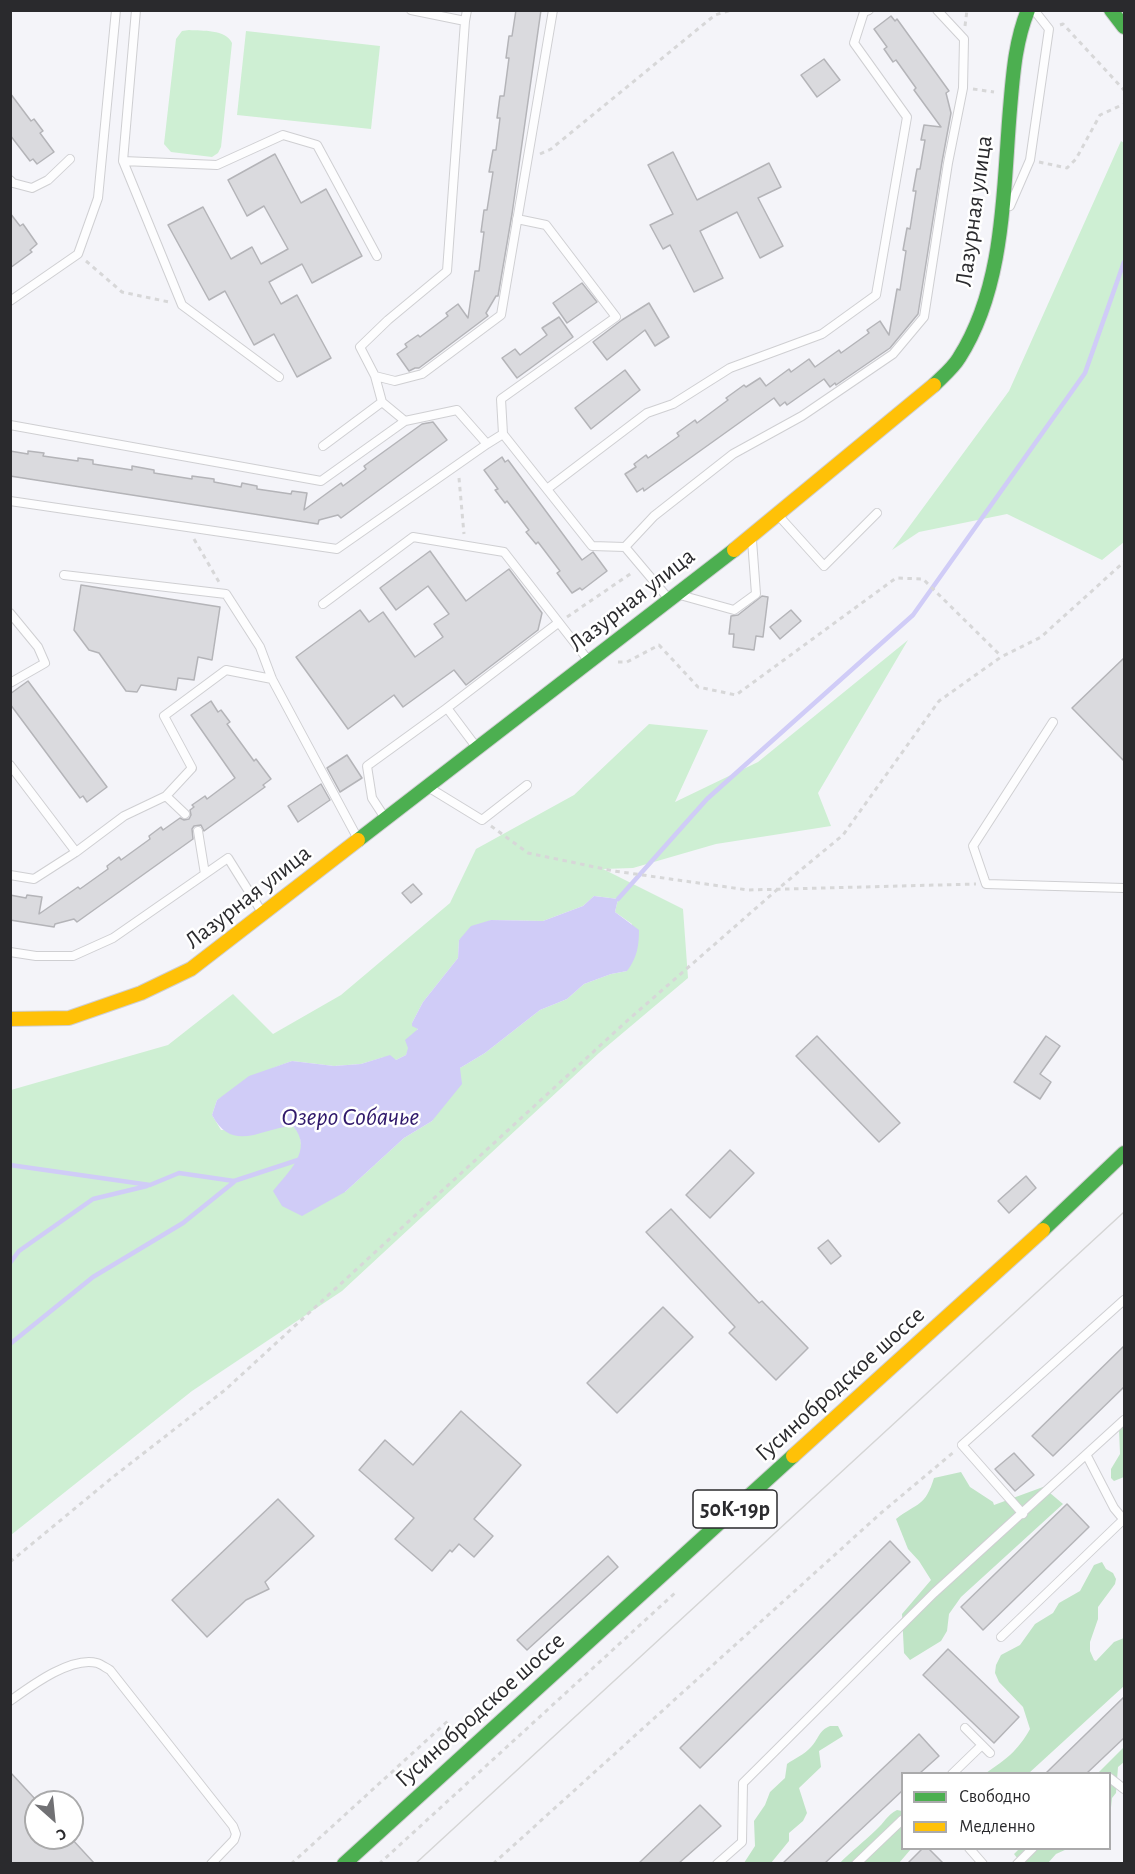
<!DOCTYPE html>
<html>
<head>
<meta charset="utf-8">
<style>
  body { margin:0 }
  #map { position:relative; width:1135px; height:1874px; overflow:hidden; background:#f4f4f9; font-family:"Alegreya Sans",sans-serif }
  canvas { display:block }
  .frame { position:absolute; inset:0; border:12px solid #2a2a2d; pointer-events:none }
  .legend { position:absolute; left:901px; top:1772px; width:210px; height:78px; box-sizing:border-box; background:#fff; border:2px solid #aaaaab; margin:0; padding:8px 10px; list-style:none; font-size:18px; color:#2a2a2d }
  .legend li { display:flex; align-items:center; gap:12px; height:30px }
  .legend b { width:30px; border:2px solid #aaaaab }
  .north { position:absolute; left:24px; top:1790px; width:60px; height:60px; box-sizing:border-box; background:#fff; border:2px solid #aaaaab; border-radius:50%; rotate:153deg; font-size:16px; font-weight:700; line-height:24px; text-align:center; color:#2a2a2d }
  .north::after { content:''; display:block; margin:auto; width:21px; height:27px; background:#717174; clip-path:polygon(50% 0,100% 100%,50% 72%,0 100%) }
</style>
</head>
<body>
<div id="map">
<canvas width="1135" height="1874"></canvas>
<div class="frame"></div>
<ul class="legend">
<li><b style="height:8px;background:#4caf50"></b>Свободно</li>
<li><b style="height:8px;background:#ffc107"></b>Медленно</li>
</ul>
<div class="north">С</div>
</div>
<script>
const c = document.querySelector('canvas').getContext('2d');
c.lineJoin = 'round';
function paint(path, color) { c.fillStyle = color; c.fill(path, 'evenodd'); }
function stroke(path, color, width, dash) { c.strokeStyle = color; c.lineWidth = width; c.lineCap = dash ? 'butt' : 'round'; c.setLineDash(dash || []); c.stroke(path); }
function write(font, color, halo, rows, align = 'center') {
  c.font = font + ' "Alegreya Sans",sans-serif'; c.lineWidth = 5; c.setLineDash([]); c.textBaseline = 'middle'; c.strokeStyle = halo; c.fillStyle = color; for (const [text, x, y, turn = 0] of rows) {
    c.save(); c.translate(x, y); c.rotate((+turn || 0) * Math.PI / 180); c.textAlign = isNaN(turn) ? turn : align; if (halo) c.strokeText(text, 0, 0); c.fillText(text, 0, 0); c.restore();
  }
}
const green = new Path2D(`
  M189 30C202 31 226 29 232 43L221 147 218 153 212 157 171 152 164 144 176 39 182 31Z
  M246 31 380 46 371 129 237 115Z
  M1121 141 1124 143V542L1102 560 1007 514 919 532 892 550 1009 391Z
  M908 640 818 793 831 826 716 844 633 868 603 869 683 909 688 978 599 1053 342 1291 192 1391 11 1535V1090L168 1045 233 994 273 1034 341 995 450 903 476 849 574 795 649 724 708 730 675 802 758 762ZM594 896 618 899 615 912 632 924 627 971 611 974 584 984 567 999 540 1010 485 1053 460 1068 432 1121 404 1138 345 1192 301 1145 300 1134 293 1126 221 1130 212 1115 217 1100 273 1068 292 1061 334 1066 361 1064 384 1057 396 1060 406 1055 418 1028 412 1023 423 1002 458 958 459 940 491 920 543 921 583 906Z`);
const forest = new Path2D(`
  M1124 1424V1477L1114 1481 1111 1478V1469L1120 1454 1119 1428Z
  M961 1472 970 1487 993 1502 994 1505 1043 1487 1063 1504 961 1597 949 1614 947 1631 941 1641 910 1660 904 1653 902 1614 931 1580 919 1561 908 1549 896 1519C918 1502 925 1507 934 1478Z
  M1102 1562 1106 1569 1113 1573 1116 1579 1115 1584 1098 1607V1619L1090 1642V1651L1094 1660 1096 1661 1114 1642 1124 1638V1686L1029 1773H986C1006 1759 1017 1752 1030 1729L1023 1707 999 1682 995 1673 996 1665 1001 1655 1020 1645 1035 1624 1053 1613 1059 1603 1080 1591 1094 1565Z
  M830 1726H838L843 1736 819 1751 821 1767 799 1788 807 1813 803 1821 789 1833V1841L771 1863H744L755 1846 754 1821 765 1805 770 1792 785 1778 787 1764C794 1759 805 1754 811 1747 819 1739 818 1731 830 1726Z
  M1124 1747V1762L1118 1767 1116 1793 1112 1798 1110 1817V1774H1097Z
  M897 1810 902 1811V1848L911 1849 899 1863 839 1864C851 1851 864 1842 876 1830 884 1823 887 1815 897 1810Z
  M1019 1849H1067L1056 1854 1048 1863H1021L1014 1854Z`);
const water = new Path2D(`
  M594 896 618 899 615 912 639 930C639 946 637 958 627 971L611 974 584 984 567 999 540 1010 485 1053 460 1068 462 1084 432 1121 404 1138 345 1192 302 1216 282 1206 273 1191C288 1172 314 1150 293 1126 261 1128 233 1154 212 1115L217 1100 249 1076 292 1061 334 1066 361 1064 390 1055 396 1060 406 1055 408 1048 405 1040 418 1029 412 1026V1023L423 1002 458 958 459 940 471 926 491 920 543 921 583 906Z`);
const stream = new Path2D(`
  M618 899 707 799 913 615 1085 373 1124 262
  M10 1165 150 1185 179 1173 234 1181 298 1160
  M10 1263 19 1251 93 1199 147 1186
  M10 1344 93 1277 183 1223 234 1182`);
const building = new Path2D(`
  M516 10H541L512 214 498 296H496L486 313 488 316 419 368H415L409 371 397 354 407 347 405 344 418 335 420 337 448 316 446 313 458 304 468 318 475 271H479L484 232H481L484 210H487L493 172H489L493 150H496L500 118H497L500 96H504L509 58H506L509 36H512Z
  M891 16 895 21 897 19 949 91 946 93 951 113 942 162 918 314 890 348 836 385 835 383 830 387 824 379 787 405 785 402 780 406 774 398 644 491 643 488 637 492 625 474 636 467 634 464 646 455 648 458 679 436 677 433 695 420 697 423 728 400 726 398 744 385 746 387 760 378 766 386 789 369 791 372 809 359 815 367 839 350 841 353 869 333 867 330 880 321 889 335 897 289 900 290 906 251 903 250 907 228 910 229 916 191H913L917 169H920L925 140H921L924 125 941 127 914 90 916 88 896 60 893 62 884 49 887 47 874 29Z
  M824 59 840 80 817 97 801 75Z
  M10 93 31 121 34 119 43 131 40 133 54 152 37 164 33 159 30 161 10 135Z
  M673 152 697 200 769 163 781 187 758 198 783 246 760 258 737 212 700 231 723 278 694 292 670 245 663 249 650 225 673 214 648 165Z
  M275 154 301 203 326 189 362 256 312 283 302 264 269 282 281 304 297 295 331 358 297 377 274 334 254 345 225 291 209 300 168 225 203 207 231 259 252 247 261 264 288 249 264 206 247 216 228 180Z
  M10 213 20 226 23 224 37 244 30 250 32 252 10 268Z
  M582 283 597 302 567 323 553 303Z
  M649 303 669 337 655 346 645 330 607 360 593 342 622 320Z
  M559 317 573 337 517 378 502 358 515 349 520 355 547 335 542 328Z
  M625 370 640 390 591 429 575 408Z
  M433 422 447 440 341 518 338 515 319 520 318 524 10 476V451L28 454V451L44 453 43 456 78 461V458L93 460V464L132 470V466L154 470V473L192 479V476L214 479V482L241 487 242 483 257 486V489L291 494 292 491 307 493 304 510 341 483 343 486 366 469 364 466 422 424Z
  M502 457 505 462 508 460 582 560 593 552 607 571 582 590 580 588 572 593 557 573 560 571 538 542 536 544 526 532 529 530 507 501 505 503 495 490 498 489 484 470Z
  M430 551 466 601 509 569 542 613 538 630 466 685 454 670 403 707 394 695 348 729 296 657 360 610 369 622 383 612 415 657 443 637 434 624 449 614 428 586 396 610 380 588Z
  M81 585 220 607 212 660 198 657 194 680 178 678 176 690 141 685 137 692 126 691 99 653 89 650 74 630Z
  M762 596 768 597 763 637 756 636 754 650 733 647 734 634H729L731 616 738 615Z
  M791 610 801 621 780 639 770 627Z
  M1125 657V762L1072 708Z
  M28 681 107 787 87 802 83 796 80 798 10 704V694Z
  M211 701 218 712 221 710 230 722 227 724 254 761 256 759 271 779 263 785 265 787 204 831 201 825 194 826 192 829 193 839 77 922 74 919 55 924 54 927 10 920V895L26 898 27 895 42 897 39 914 78 887 80 889 108 869 107 866 119 857 121 860 150 839 149 836 161 827 163 830 180 818 184 820 189 819 191 815 190 810 194 807 192 805 205 796 207 799 235 778 191 715Z
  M347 755 362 778 340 792 327 768Z
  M321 784 330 800 298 822 288 806Z
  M413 884 422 894 411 903 402 893Z
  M817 1036 900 1123 879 1142 796 1056Z
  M1046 1036 1060 1046 1040 1074 1051 1082 1040 1099 1014 1082Z
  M730 1150 754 1173 710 1218 686 1195Z
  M1026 1176 1036 1188 1009 1213 998 1201Z
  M671 1209 759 1303 762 1301 808 1348 776 1380 729 1333 735 1327 646 1232Z
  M828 1240 841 1256 831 1264 818 1248Z
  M663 1307 693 1337 617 1413 587 1383Z
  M1125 1345V1386L1053 1456 1032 1436Z
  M461 1411 521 1465 474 1519 493 1536 474 1557 459 1544 452 1552 450 1550 432 1571 395 1539 414 1518 359 1470 385 1440 413 1465Z
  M1014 1453 1034 1475 1015 1491 995 1469Z
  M278 1499 314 1536 265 1582 269 1589 246 1600 207 1637 172 1600Z
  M1067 1504 1089 1527 983 1630 961 1607Z
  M890 1541 910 1562 700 1768 680 1748Z
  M608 1556 618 1567 527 1650 517 1640Z
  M948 1649 1019 1717 994 1743 923 1675Z
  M1125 1696V1737L1087 1773H1046Z
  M919 1734 939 1756 920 1773H903V1790L825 1863H783Z
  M10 1772 36 1800V1838H71L94 1863H10Z
  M700 1805 721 1826 679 1863H639Z
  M923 1848H928L943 1863H908Z`);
const path = new Path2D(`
  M1060 25 1063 24 1124 90
  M965 26 967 10
  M973 89 994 92
  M540 154 551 149 715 15 732 10
  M1039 162 1067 168 1076 159 1100 115 1124 104
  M86 261 122 292 169 302
  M459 478 464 534
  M194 539 219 582
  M567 617 633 572
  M618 662H627L659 645 698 687 736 695 896 578 923 579 1001 656
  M491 826 528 853 614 871 748 890 976 884
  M10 1562 113 1477 225 1390 628 1020 779 888 843 835 939 701 1001 657 1041 637 1124 562
  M291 1864 450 1719
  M379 1864 676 1592
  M493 1864 881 1513 955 1451`);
const lane = new Path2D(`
  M136 10 123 161 182 305 279 377
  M411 10 465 21
  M467 10 465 21 447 271 388 320 360 347 375 376 395 381 422 374 501 315 553 10
  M123 161 217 165 283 135 317 145 377 256
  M10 180 13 183 32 188 48 180 70 159
  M1010 206 1030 160 1049 29 1034 10
  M517 219 546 225 616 317 501 399 503 434 592 546 625 547
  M10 301 78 254 98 198 116 10
  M375 376 382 402 405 421
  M10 425 321 481 405 421 457 410 487 444 503 434
  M323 446 382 402
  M547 489 647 413 673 404 730 368 822 334 876 295 907 117 854 43 864 12 869 10
  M10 501 337 549 487 444
  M778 515 824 566 877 513
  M64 575 226 594 260 647 272 679 358 839
  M680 595 734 610 756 594 752 540
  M668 598 625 547 654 516 733 454 802 416 893 354 924 317 948 163 963 88 964 39 937 10
  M323 604 413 537 504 552 588 660
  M10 613 38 647 45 663 10 683
  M1053 722 973 846 986 884 1124 888
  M477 748 447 708 558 623
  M10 765 76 852
  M428 787 482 820 527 785
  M166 796 185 814
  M385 818 372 798 367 766 447 708
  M198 831 205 874
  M10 875 34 879 76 852 124 816 166 796 192 768 164 716 226 670 272 679
  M10 952 36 956H73L113 938 228 858 263 914
  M1087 1456 1114 1508 1124 1520
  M1023 1514 962 1445 1124 1300
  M1001 1637 1124 1519
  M10 1701C31 1686 71 1656 97 1663 101 1664 106 1668 110 1670L233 1826 236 1834 234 1840 211 1864
  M965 1728 990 1753
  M952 1774 982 1745
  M1110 1778 1124 1789
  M969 1848 983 1864
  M717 1864 742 1842 743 1783 934 1593 1124 1420
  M856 1864 902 1820
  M1017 1864 1033 1848`);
const fast = new Path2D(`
  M1111 10 1124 27
  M934 385C943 376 953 368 959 358 1005 286 1003 191 1010 109 1013 75 1015 42 1028 10
  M358 840 734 550
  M1043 1230 1124 1153
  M344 1864 793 1456`);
const slow = new Path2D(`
  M734 550 934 385
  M10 1019 69 1018 141 993 191 969 358 840
  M793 1456 1043 1230`);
const tram = new Path2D(`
  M415 1864 1124 1212`);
const shields = [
  [735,1509,84]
];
const shieldNames = [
  ["50К-19р",735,1509]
];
const streetNames = [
  ["Лазурная улица",974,211,-82],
  ["Лазурная улица",632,600,-38],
  ["Лазурная улица",248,897,-38],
  ["Гусинобродское шоссе",840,1384,-42],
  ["Гусинобродское шоссе",480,1710,-42]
];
const waterNames = [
  ["Озеро Собачье",350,1117]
];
paint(green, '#ceefd3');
paint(forest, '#c0e4c6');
paint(water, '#d0ccf7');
stroke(stream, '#d0ccf7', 4.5);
paint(building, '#dadade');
stroke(building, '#b4b4b8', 1.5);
stroke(lane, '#cfcfd2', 10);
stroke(fast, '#cfcfd2', 16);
stroke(slow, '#cfcfd2', 16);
stroke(path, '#d7d7d8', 3, [4.5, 4.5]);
stroke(lane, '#fdfdfe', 8);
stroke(fast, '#4caf50', 14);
stroke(slow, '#ffc107', 14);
stroke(tram, '#d5d5d5', 1.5);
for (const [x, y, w] of shields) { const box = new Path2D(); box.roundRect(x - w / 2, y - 19, w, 38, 4.5); c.fillStyle = '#fff'; c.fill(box); stroke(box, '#2a2a2d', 1.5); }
write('bold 22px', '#2a2a2d', null, shieldNames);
write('24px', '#2a2a2d', '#fff', streetNames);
write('italic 26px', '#30196b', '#fff', waterNames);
</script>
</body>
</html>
